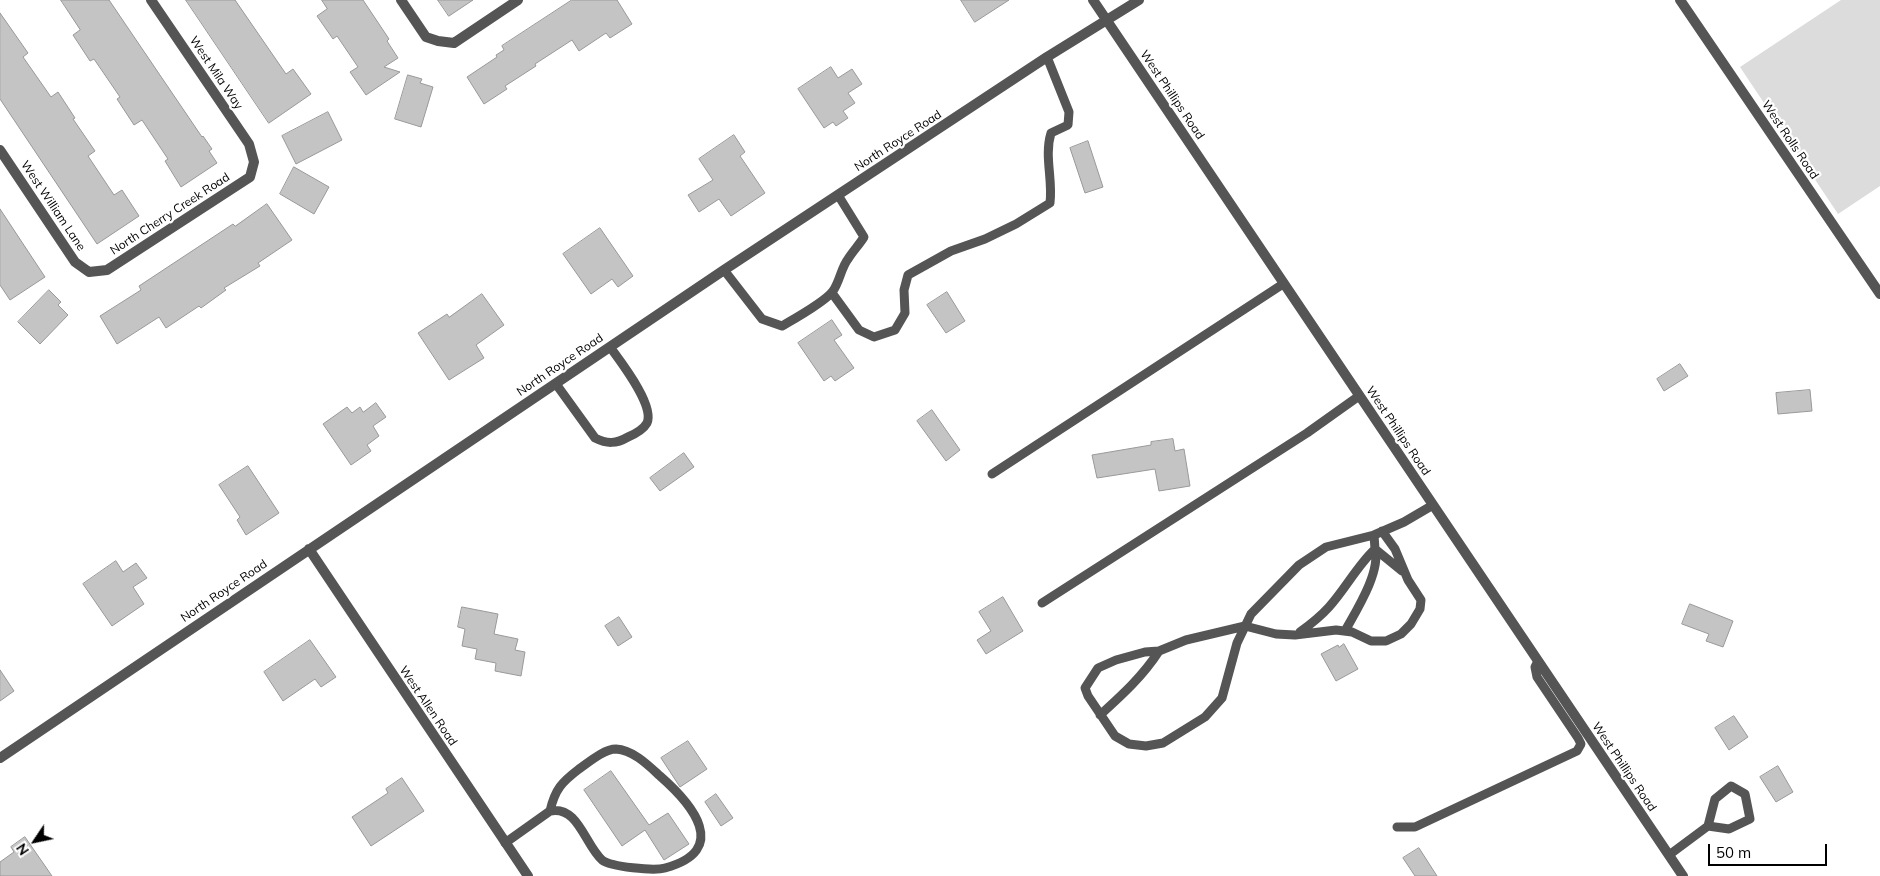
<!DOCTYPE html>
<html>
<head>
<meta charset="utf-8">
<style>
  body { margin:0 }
  #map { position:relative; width:1880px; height:876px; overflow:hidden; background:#fff; font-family:Mulish,sans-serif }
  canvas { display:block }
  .north { position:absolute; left:10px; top:816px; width:50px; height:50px; -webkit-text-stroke:4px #fff; paint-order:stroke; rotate:236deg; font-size:14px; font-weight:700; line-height:20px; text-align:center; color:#000 }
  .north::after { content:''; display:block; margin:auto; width:18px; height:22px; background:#000; clip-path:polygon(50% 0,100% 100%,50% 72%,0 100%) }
  .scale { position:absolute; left:1708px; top:844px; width:119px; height:22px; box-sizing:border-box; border:2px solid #000; border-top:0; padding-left:6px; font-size:15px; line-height:18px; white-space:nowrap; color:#000; -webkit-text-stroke:4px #fff; paint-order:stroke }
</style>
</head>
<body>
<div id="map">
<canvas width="1880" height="876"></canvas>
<div class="north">N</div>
<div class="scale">50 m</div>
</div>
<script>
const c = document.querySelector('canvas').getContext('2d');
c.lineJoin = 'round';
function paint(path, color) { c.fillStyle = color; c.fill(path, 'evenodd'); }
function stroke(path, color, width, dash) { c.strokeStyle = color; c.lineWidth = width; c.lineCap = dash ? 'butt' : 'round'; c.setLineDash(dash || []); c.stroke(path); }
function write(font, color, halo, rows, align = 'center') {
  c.font = font + ' Mulish,sans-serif'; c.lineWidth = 4.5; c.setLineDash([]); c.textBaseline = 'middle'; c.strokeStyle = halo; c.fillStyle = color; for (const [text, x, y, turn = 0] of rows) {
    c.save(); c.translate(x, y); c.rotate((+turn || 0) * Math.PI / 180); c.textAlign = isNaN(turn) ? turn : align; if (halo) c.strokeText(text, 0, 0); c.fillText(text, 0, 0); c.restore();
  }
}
const green = new Path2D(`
  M1841 0H1880V186L1838 214 1740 67Z`);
const building = new Path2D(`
  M61 0H109L202 137 203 136 212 149 209 151 217 163 181 187 165 161 168 159 142 120 134 125 117 99 120 97 94 59 90 61 73 35 80 30Z
  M186 0H235L286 74 293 69 311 94 269 123Z
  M322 0H363L389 39 387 41 398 58 384 67 400 72 366 95 350 72 358 67 337 36 333 39 317 16 327 9Z
  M438 0H473L449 16Z
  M572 0H617L632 24 610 38 606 33 579 51 572 40 535 64 536 66 505 86 507 89 484 104 467 77 497 57 496 55 504 50 502 46Z
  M961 0H1009L975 22Z
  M0 13 28 53 23 57 51 97 58 92 75 118 73 119 95 151 88 156 114 195 122 190 139 216 97 244 0 99Z
  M831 67 838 78 852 69 862 84 848 93 855 103 843 111 848 118 836 126 833 122 824 128 798 89Z
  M408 75 422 79 420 83 433 87 421 127 395 119Z
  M328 112 342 140 296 164 282 136Z
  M734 135 745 152 740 156 765 193 731 216 719 199 699 212 688 195 713 180 699 159Z
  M1088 141 1103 187 1085 193 1070 148Z
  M294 167 329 187 314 214 280 194Z
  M267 204 292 240 258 263 260 266 224 288 226 290 201 308 199 306 166 328 159 317 117 344 100 316 141 290 139 286 233 224 235 226Z
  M0 209 45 277 10 300 0 285Z
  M600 228 633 276 618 287 612 279 591 294 563 254Z
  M49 290 61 302 58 305 68 315 40 344 18 322Z
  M947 292 965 321 946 333 927 305Z
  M482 294 504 325 476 345 484 358 449 380 418 333 447 314 449 317Z
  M832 320 842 335 834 340 854 368 835 381 831 376 824 381 798 343Z
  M1680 364 1688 376 1664 391 1657 379Z
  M1810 390 1812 411 1778 414 1776 393Z
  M376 403 386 417 373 426 379 436 367 445 371 451 351 465 323 424 347 407 352 413 360 407 363 412Z
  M932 410 960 450 946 461 917 421Z
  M1173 439 1175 451 1184 449 1190 486 1159 491 1155 469 1097 478 1092 455 1151 445V442Z
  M684 453 694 467 660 491 650 478Z
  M248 466 279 513 246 535 237 520 240 517 219 485Z
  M116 561 123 572 136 563 147 578 133 587 144 604 112 626 83 584Z
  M1003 597 1023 631 986 654 977 640 991 631 979 612Z
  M1690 604 1733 621 1723 647 1706 641 1709 634 1682 624Z
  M462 607 498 614 494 634 518 639 515 650 525 652 521 676 495 671 496 663 475 659 477 649 462 646 465 629 458 627Z
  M619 617 632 637 618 646 605 626Z
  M310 640 336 677 321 687 315 679 283 701 264 672Z
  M1344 644 1358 669 1336 681 1321 654 1338 645 1339 647Z
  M0 670 14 691 0 701Z
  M1734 716 1748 737 1729 750 1715 728Z
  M688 741 707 769 680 787 661 758Z
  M1778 766 1793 792 1776 802 1760 777Z
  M611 771 649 825 668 813 689 844 664 860 645 830 622 846 584 790Z
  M402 778 424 811 371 846 352 817 388 793 386 789Z
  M716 794 733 818 721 826 705 802Z
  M25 837 52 876H0V862L14 852 11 847Z
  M1419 848 1437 876H1415L1403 858Z`);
const service = new Path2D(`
  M724 270 762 319 782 326C794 319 825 302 833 291 840 281 841 268 848 259 853 251 859 245 864 237L838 195
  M832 293 859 330 874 337 895 330 905 313 904 290 908 275 951 251 985 239 1016 224 1050 203C1053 179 1044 156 1051 133L1068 125 1069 112 1047 57
  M556 384 595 438C607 444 616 444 628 437 635 434 643 430 647 423 655 405 620 361 610 347
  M992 474 1283 284
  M1382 531 1395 549 1408 580 1421 600 1420 609 1411 624 1401 634 1386 641H1371L1352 632 1336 630 1295 635 1276 634 1245 626 1186 640 1159 651 1145 652 1116 660 1098 668 1085 688 1088 696 1115 736 1129 744 1146 746 1163 743 1205 717 1222 698 1237 643 1251 614 1299 565 1326 547 1374 535 1404 522 1433 505
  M1042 603 1307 433 1359 396
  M1345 631C1356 611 1381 572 1375 549L1402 571
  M1300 632C1311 624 1320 617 1329 607 1346 588 1357 566 1375 549L1374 535
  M1100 715C1122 695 1143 676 1159 651
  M1397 827H1415L1577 751 1581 744 1578 738 1537 677 1535 667 1538 661
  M505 843 550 811C578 805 585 845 602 860 611 867 654 871 665 868 731 850 692 804 660 776 648 765 633 750 616 749 604 749 589 762 579 769 562 782 555 789 550 811
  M1669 855 1708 826 1715 799 1731 786 1745 794 1750 819 1729 829 1708 826`);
const minor = new Path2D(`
  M401 0 426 37 438 41 454 43 518 0
  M1093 0 1683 876
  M1680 0 1880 294
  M0 150 75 262 89 272 107 270 250 177 254 162 249 144 151 0
  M309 549 528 876
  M0 758 724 270 1047 57 1139 0`);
const streetNames = [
  ["West Mila Way",216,73,56],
  ["West Phillips Road",1172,95,56],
  ["West Rolls Road",1790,140,56],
  ["North Royce Road",898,141,-33],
  ["West William Lane",53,206,56],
  ["North Cherry Creek Road",170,214,-33],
  ["North Royce Road",560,365,-34],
  ["West Phillips Road",1398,431,56],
  ["North Royce Road",224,591,-34],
  ["West Allen Road",428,706,56],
  ["West Phillips Road",1624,767,56]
];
paint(green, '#dcdcdc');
paint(building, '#c4c4c4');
stroke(building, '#999', 1);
stroke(service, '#555', 9);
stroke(minor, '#555', 10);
write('12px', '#000', '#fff', streetNames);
</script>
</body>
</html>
